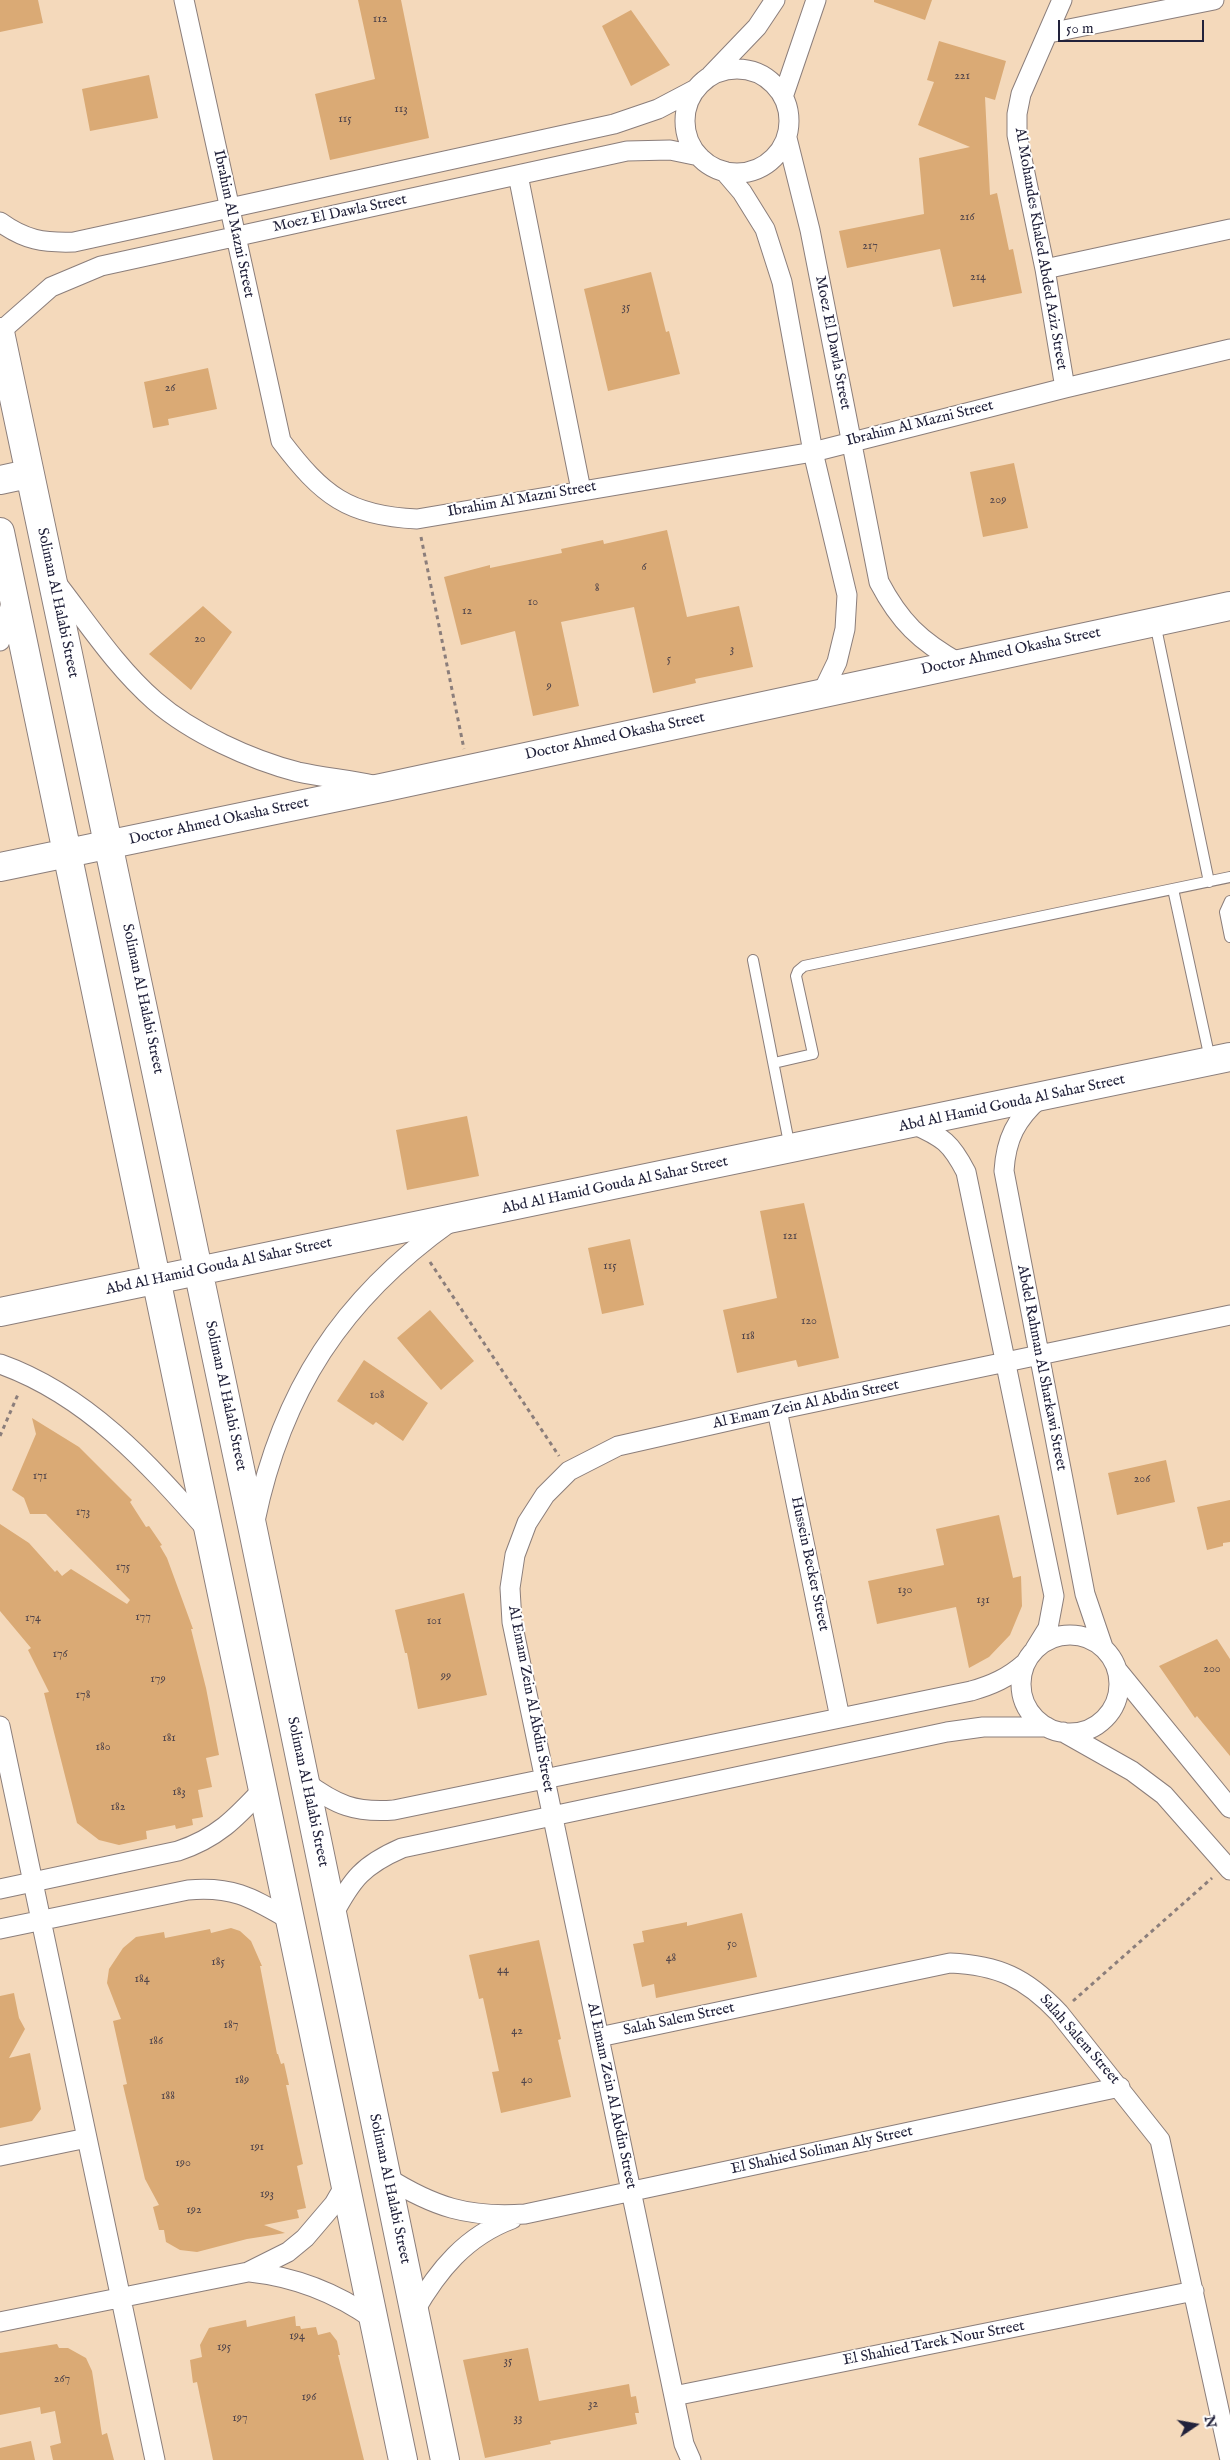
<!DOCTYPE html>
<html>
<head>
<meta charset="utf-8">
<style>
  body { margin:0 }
  #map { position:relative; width:1230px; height:2460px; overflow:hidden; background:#f4d9bb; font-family:"IM FELL English",serif }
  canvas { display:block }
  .north { position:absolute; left:1170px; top:2400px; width:50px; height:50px; -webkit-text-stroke:4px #fff; paint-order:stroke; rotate:78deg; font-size:14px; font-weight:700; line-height:20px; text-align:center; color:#22223b }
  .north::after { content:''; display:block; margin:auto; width:18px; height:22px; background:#22223b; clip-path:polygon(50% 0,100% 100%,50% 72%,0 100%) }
  .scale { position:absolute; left:1058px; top:20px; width:146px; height:22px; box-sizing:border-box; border:2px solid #22223b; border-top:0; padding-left:6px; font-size:15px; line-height:18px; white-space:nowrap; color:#22223b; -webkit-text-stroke:4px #fff; paint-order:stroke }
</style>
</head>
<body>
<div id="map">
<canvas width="1230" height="2460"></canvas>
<div class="north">N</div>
<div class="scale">50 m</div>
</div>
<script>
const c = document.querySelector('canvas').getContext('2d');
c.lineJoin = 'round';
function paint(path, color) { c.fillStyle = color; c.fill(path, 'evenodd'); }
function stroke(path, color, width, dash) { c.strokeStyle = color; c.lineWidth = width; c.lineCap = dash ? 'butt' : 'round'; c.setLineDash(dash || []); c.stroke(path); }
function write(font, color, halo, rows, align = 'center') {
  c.font = font + ' "IM FELL English",serif'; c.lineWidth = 4; c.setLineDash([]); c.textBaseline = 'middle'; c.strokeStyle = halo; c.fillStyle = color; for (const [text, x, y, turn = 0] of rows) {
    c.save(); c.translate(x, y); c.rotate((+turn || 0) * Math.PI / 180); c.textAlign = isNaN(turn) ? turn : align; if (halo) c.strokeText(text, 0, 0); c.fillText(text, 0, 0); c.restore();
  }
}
const building = new Path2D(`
  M0 0H38L43 23 0 32Z
  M358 0H401L429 138 330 160 315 94 375 79Z
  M874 0H932L925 20 874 2Z
  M631 10 670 65 631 86 602 26Z
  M939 41 1006 61 995 100 985 97 990 195 997 193 1009 250 1013 249 1022 293 953 307 940 249 847 268 839 231 924 214 919 158 970 147 918 125 934 82 927 80Z
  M149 75 158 118 90 131 82 89Z
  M651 272 666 332 669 331 680 374 608 391 584 289Z
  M208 368 217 409 168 419 169 425 153 428 144 382Z
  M1014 463 1028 528 983 537 970 472Z
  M667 530 687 617 739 606 753 667 695 679 696 683 653 693 634 607 561 622 579 706 533 716 515 631 461 645 444 577 490 565V568L562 553 561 549 603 540 604 544Z
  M203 606 232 632 191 690 149 654Z
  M467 1116 479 1176 407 1190 396 1130Z
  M804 1203 839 1358 798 1367 796 1360 737 1373 723 1310 777 1298 760 1211Z
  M630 1239 644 1305 602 1314 588 1248Z
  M430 1310 474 1361 441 1390 397 1338Z
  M364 1360 428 1403 403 1441 376 1422 373 1425 337 1401Z
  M32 1418 79 1447 132 1500 130 1502 146 1527 149 1526 162 1545 160 1546 167 1558 193 1629H191L206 1688 219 1755 206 1758 212 1787 198 1790 203 1817 192 1819 193 1825 176 1829 175 1825 146 1831 147 1839 119 1845 99 1840 77 1823 44 1693 49 1692 28 1650 31 1648 0 1611V1524L29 1543 55 1572 57 1570 62 1576 71 1569 127 1604 130 1600 46 1514H30L24 1498 12 1490 36 1434Z
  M1166 1460 1175 1502 1117 1515 1108 1473Z
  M1230 1500V1542L1223 1543V1546L1207 1550 1197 1507Z
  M999 1515 1013 1578 1021 1576 1022 1606 1010 1635 989 1657 969 1668 956 1607 877 1624 868 1581 944 1565 936 1529Z
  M464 1593 487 1695 418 1709 407 1653H405L395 1610Z
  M1217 1639 1230 1659V1756L1197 1716 1195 1718 1159 1666Z
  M742 1913 757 1977 656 1998 654 1984 642 1987 633 1944 644 1942 642 1931 687 1922V1926Z
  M231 1928 240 1931 251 1941 262 1966H260L277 2054H278L281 2064 284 2063 289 2085H286L303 2164 297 2166 306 2208 297 2210 299 2218 264 2225 285 2233 247 2239 197 2252 180 2250 166 2242 164 2230H159L153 2207 159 2205 145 2179 123 2085 127 2084 113 2021 121 2019 107 1983 109 1969 123 1948 136 1937 164 1932 165 1938 210 1929 211 1933Z
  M539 1940 561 2039 558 2040 571 2097 501 2113 492 2072 499 2071 483 1998 479 1999 469 1955Z
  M14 1993 19 2018 25 2029 9 2058 30 2053 41 2109 32 2121 0 2128V1996Z
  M295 2316 296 2326H300L301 2329 316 2327 318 2335 330 2332 337 2341 340 2355H338L364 2460H213L197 2382 193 2383 190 2360 202 2357 200 2345 209 2328 246 2320 247 2327Z
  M57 2344 59 2348H68L86 2358 92 2371 102 2435 107 2433 114 2460H53L50 2446 61 2443 55 2411 41 2414 40 2407 0 2415V2353Z
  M528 2348 539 2401 629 2384 631 2397 636 2396 639 2413H635L637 2424 550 2441 551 2444 485 2458 463 2360Z
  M31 2441 35 2460H0V2448Z`);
const path = new Path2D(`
  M421 537 464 749
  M430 1262 559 1456
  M0 1436 19 1392
  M1073 2001 1212 1878`);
const lane = new Path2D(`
  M1155 623 1209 882
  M1173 889 1210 1059
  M1230 901 1225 912 1230 937
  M753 960 790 1148
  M774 1063 813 1054 796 976 798 971 804 966 1230 877`);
const street = new Path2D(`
  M184 0 281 441C322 495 348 516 417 519L813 452 1065 388 1230 349
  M1062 0 1021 94 1017 114V135L1045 269 1065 388
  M1049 33 1214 0
  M685 121a52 52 0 1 1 104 0a52 52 0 1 1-104 0Z
  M711 75 757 27 775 0
  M783 97 816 0
  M787 138 810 230 879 582C900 622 920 641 959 663
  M724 171 742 192 765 229 782 282 813 452 847 595 845 629 837 662 822 693
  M518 175 581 490
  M0 222C25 240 43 243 74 242L614 124 658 109 696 89
  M1045 269 1230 229
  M0 332 51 287 101 266 627 151 670 150 699 156
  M55 581C87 622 116 667 155 701 192 733 251 760 298 772 322 777 348 780 373 785
  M0 641 12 600
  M1040 1098C1016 1119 1006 1139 1004 1171L1085 1594 1103 1647
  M913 1124C943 1137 951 1143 966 1172L1054 1596 1048 1628 1035 1649
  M0 1364C87 1395 148 1463 207 1530
  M777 1410 840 1718
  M255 1521C282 1391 342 1299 450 1222
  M1021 1684a49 49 0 1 1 98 0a49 49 0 1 1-98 0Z
  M1118 1671 1230 1808
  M0 1726 155 2460
  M1063 1732 1132 1771 1164 1795 1230 1870
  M305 1782C336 1805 355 1813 394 1810L971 1691C992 1685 1008 1678 1025 1663
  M0 1889 178 1851C217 1838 235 1819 263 1789
  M333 1915C352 1879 363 1865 402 1848L947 1732 983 1727H1047
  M0 1929 188 1890C234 1886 252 1898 290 1920
  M599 2037 950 1963C998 1965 1026 1978 1059 2013L1160 2140 1230 2460
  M0 2156 87 2138
  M386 2177C434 2207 468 2218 525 2214L1120 2087
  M250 2272C296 2277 335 2292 373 2319
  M414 2312C438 2270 466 2236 512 2219
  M0 2322 248 2272 288 2252 305 2238 334 2204 345 2185
  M674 2396 1194 2291
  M691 2460 684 2444 512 1622 510 1588 515 1555 527 1523 545 1495 569 1471 618 1446 777 1410 1230 1315`);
const secondary = new Path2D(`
  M0 332 253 1530 445 2460
  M0 480 28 474
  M0 532 403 2460
  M0 867 386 787 1230 606
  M0 1312 1230 1057`);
const numberNames = [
  ["112",380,20],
  ["221",962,77],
  ["113",401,110],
  ["115",345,120],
  ["216",967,218],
  ["217",870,247],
  ["214",978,278],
  ["35",626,308],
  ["26",170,389],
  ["209",998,501],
  ["6",644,568],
  ["8",597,589],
  ["10",533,603],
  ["12",467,612],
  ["20",200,640],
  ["3",732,650],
  ["5",669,660],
  ["9",549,687],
  ["121",790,1237],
  ["115",610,1267],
  ["120",809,1322],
  ["118",748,1337],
  ["108",377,1396],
  ["171",40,1477],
  ["206",1142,1480],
  ["173",83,1513],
  ["175",123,1568],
  ["130",905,1591],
  ["131",983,1601],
  ["177",143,1618],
  ["174",33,1619],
  ["101",434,1622],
  ["176",60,1655],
  ["200",1212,1670],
  ["99",446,1677],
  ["179",158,1680],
  ["178",83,1696],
  ["181",169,1739],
  ["180",103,1748],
  ["183",179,1793],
  ["182",118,1808],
  ["50",732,1945],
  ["48",671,1959],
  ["185",218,1963],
  ["44",503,1971],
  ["184",142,1980],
  ["187",231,2026],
  ["42",517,2032],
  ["186",156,2042],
  ["189",242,2081],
  ["40",527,2081],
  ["188",168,2097],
  ["191",257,2148],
  ["190",183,2164],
  ["193",267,2195],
  ["192",194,2211],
  ["194",297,2337],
  ["195",224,2348],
  ["35",508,2362],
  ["267",62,2380],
  ["196",309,2398],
  ["32",593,2405],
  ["197",240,2419],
  ["33",518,2419]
];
const streetNames = [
  ["Moez El Dawla Street",340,214,-12],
  ["Ibrahim Al Mazni Street",233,224,78],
  ["Al Mohandes Khaled Abded Aziz Street",1040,249,80],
  ["Moez El Dawla Street",832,343,79],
  ["Ibrahim Al Mazni Street",920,424,-14],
  ["Ibrahim Al Mazni Street",522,500,-10],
  ["Soliman Al Halabi Street",57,603,78],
  ["Doctor Ahmed Okasha Street",1011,652,-12],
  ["Doctor Ahmed Okasha Street",615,737,-12],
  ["Doctor Ahmed Okasha Street",219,822,-12],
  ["Soliman Al Halabi Street",142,999,78],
  ["Abd Al Hamid Gouda Al Sahar Street",1012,1104,-12],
  ["Abd Al Hamid Gouda Al Sahar Street",615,1186,-12],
  ["Abd Al Hamid Gouda Al Sahar Street",219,1267,-12],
  ["Abdel Rahman Al Sharkawi Street",1041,1368,79],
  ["Soliman Al Halabi Street",225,1396,78],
  ["Al Emam Zein Al Abdin Street",806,1405,-12],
  ["Hussein Becker Street",809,1564,78],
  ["Al Emam Zein Al Abdin Street",530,1699,79],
  ["Soliman Al Halabi Street",307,1792,78],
  ["Salah Salem Street",679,2020,-12],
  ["Salah Salem Street",1079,2040,49],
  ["Al Emam Zein Al Abdin Street",611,2096,78],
  ["El Shahied Soliman Aly Street",822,2151,-12],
  ["Soliman Al Halabi Street",389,2189,78],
  ["El Shahied Tarek Nour Street",934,2344,-11]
];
paint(building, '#daaa75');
stroke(lane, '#8b7e7b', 12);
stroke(street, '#8b7e7b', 21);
stroke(secondary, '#8b7e7b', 30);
stroke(path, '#8b7e7b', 3, [4, 4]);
stroke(lane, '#fff', 10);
stroke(street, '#fff', 19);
stroke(secondary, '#fff', 28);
write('12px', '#50444a', null, numberNames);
write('15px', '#22223b', '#fff', streetNames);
</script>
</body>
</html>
